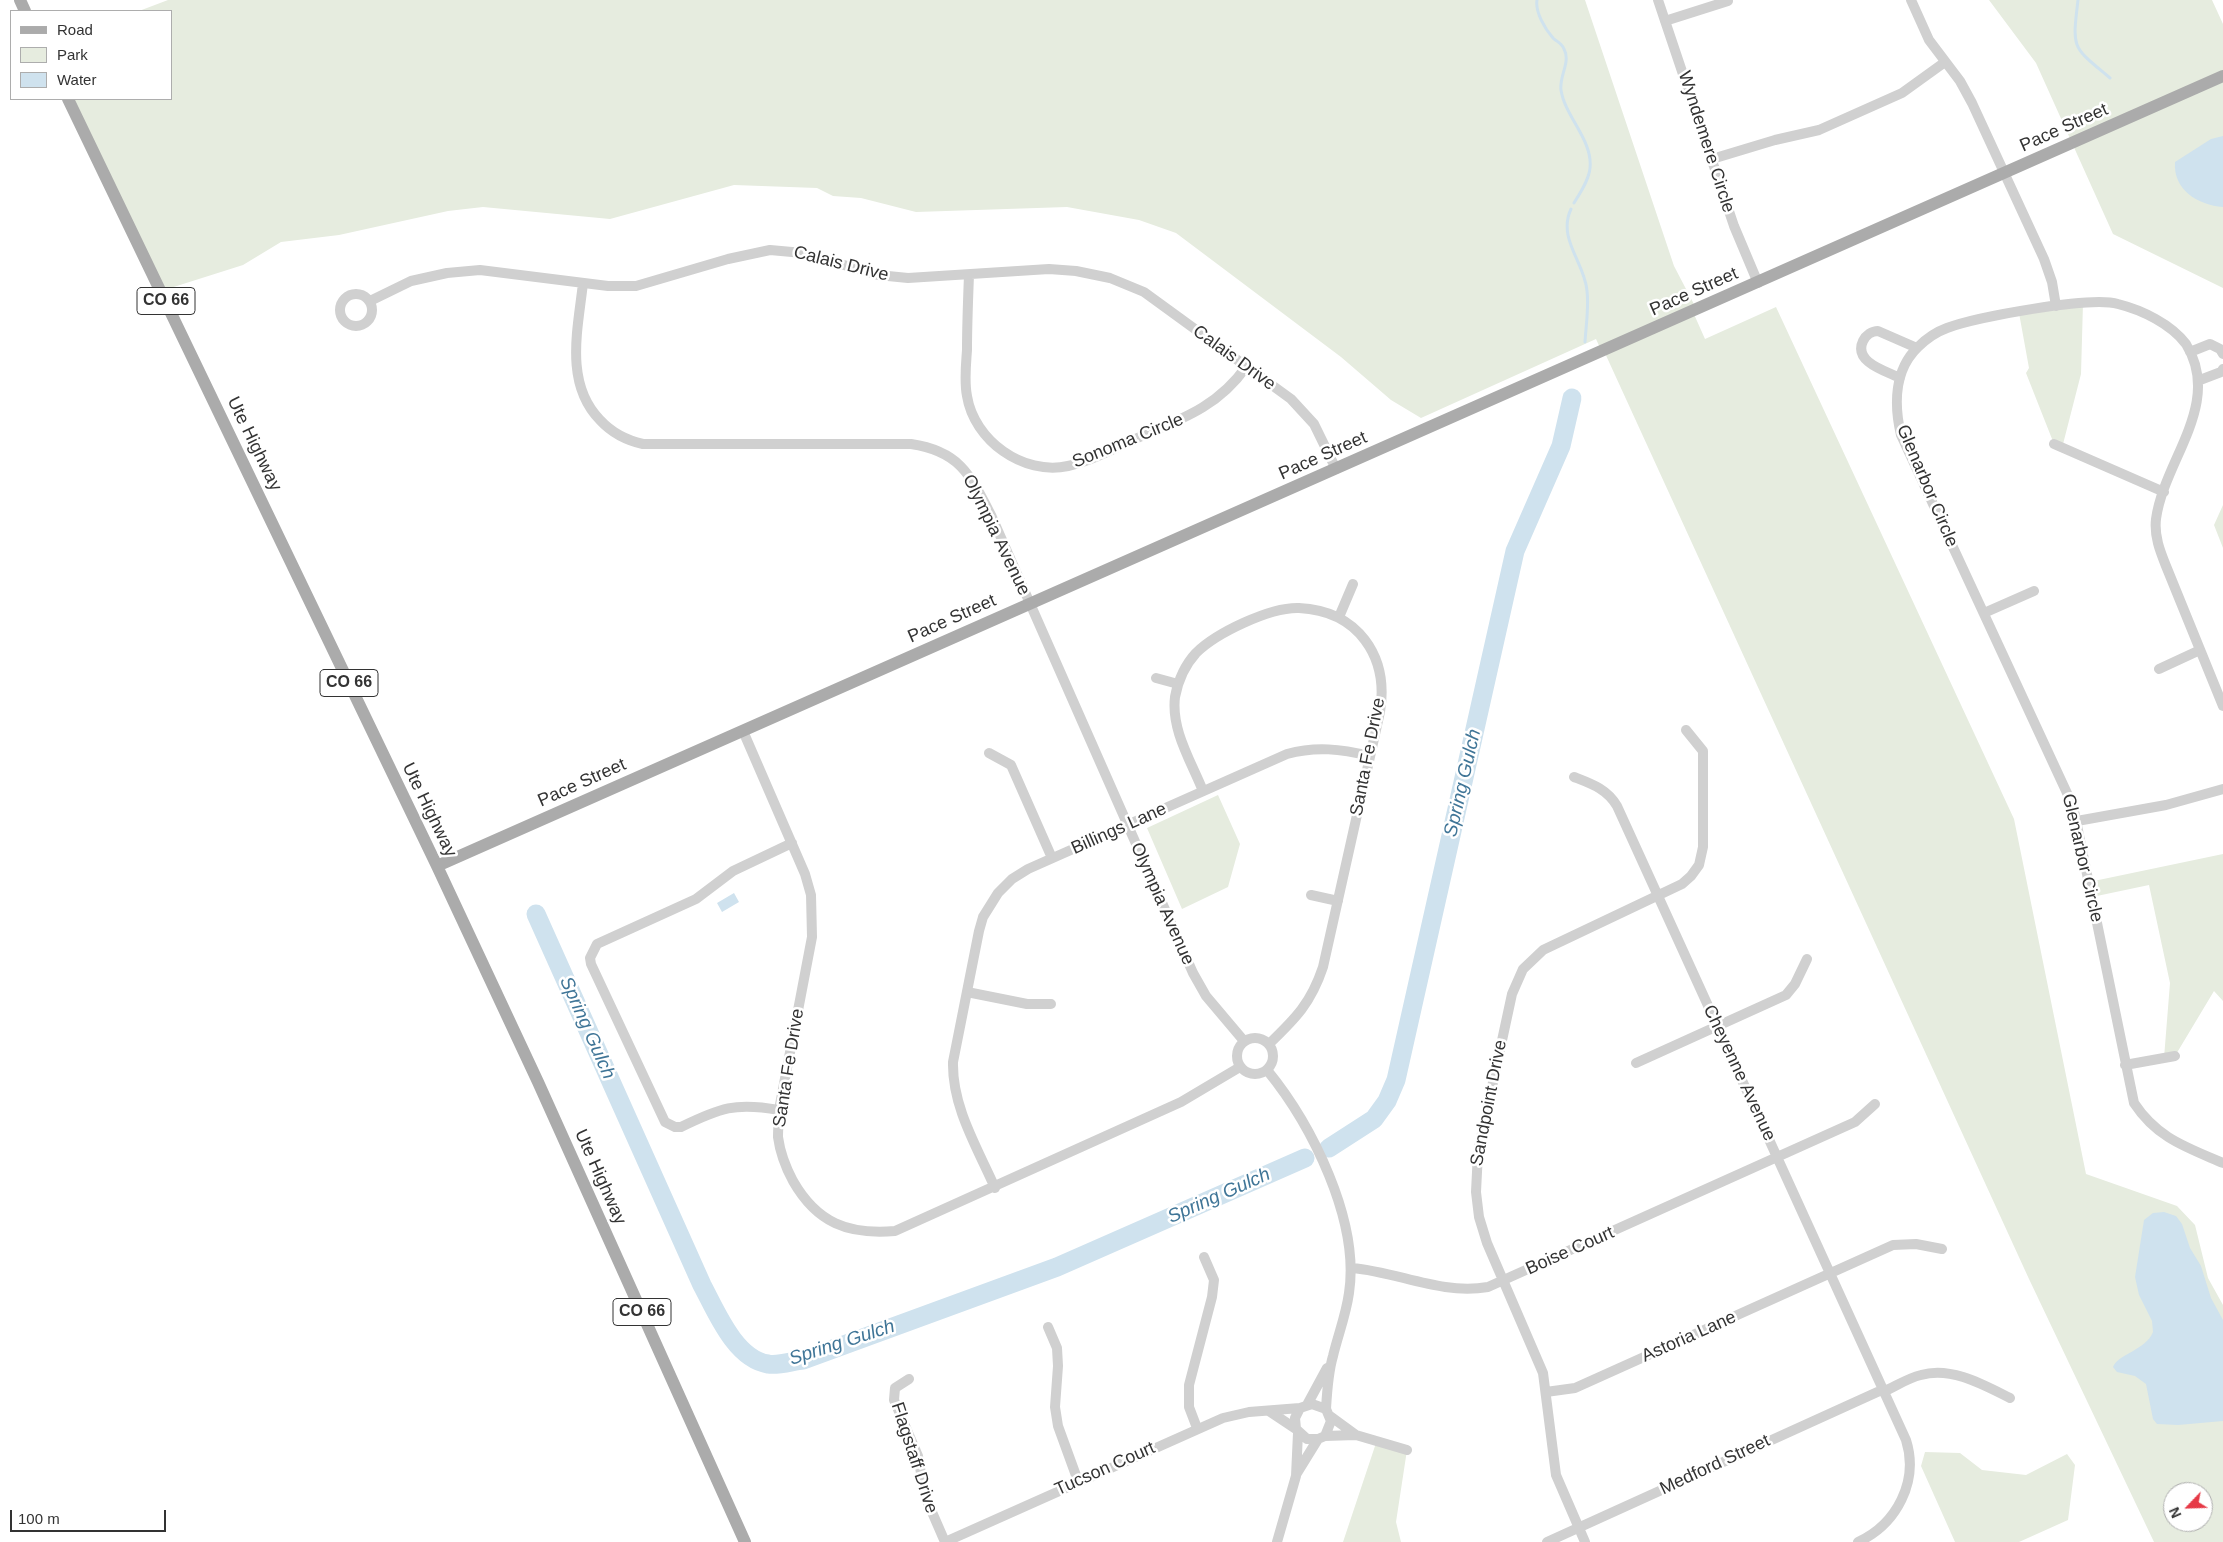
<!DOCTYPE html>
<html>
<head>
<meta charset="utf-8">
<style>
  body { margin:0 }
  #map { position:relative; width:2223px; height:1542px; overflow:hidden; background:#fff; font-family:Helvetica,sans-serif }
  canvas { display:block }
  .legend { position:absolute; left:10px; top:10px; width:162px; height:90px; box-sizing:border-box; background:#fff; border:1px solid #adadad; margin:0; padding:6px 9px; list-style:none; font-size:15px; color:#333 }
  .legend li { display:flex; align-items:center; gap:10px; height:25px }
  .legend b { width:25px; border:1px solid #adadad }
  .north { position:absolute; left:2163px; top:1482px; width:50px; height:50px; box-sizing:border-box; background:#fff; border:1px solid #adadad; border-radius:50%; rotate:246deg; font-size:14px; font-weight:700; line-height:20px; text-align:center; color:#333 }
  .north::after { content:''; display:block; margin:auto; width:18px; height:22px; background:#e63946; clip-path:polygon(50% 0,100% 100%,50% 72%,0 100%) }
  .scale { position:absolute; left:10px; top:1510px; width:156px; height:22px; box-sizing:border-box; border:2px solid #333; border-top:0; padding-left:6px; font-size:15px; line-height:18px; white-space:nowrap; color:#333; -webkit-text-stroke:4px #fff; paint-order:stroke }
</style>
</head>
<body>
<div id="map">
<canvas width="2223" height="1542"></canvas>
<ul class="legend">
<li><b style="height:6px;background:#ababab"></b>Road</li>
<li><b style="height:14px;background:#e6ecdf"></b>Park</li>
<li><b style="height:14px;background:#cfe2ee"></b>Water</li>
</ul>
<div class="north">N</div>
<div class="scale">100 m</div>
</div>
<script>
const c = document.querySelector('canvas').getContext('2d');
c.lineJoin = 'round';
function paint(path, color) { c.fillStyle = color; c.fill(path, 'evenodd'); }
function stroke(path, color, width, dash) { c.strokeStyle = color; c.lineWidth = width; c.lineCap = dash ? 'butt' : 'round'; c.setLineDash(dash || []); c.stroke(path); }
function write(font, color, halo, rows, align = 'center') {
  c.font = font + ' Helvetica,sans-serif'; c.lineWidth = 5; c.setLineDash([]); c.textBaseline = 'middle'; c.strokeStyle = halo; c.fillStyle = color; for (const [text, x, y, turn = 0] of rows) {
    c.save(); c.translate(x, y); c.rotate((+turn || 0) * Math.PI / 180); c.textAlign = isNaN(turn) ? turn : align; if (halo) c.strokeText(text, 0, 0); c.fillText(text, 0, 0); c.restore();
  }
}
const green = new Path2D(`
  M168 0H1585L1674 266 1697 310 1693 312 1705 339 1776 307 2014 819 2086 1174 2177 1206 2195 1225 2208 1278 2223 1305V1542H2154L2029 1279 1604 351 1602 352 1596 339 1421 418 1391 400 1341 357 1176 233 1139 220 1067 207 916 212 861 198 833 196 817 188 734 185 610 219 483 207 448 211 339 235 281 242 243 265 161 291 68 99H171V11H139ZM2173 1492H2203V1522H2173Z
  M1989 0H2212L2223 24V288L2113 234 2036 63Z
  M2083 303 2081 374 2062 448 2054 444 2026 373 2029 368 2019 313Z
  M2223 505V548L2214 525Z
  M1218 795 1240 844 1228 887 1182 909 1147 828Z
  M2223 854V1001L2214 991 2175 1056 2164 1058 2170 983 2149 885 2092 897 2089 882Z
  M1377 1440 1407 1450 1396 1522 1401 1542H1343Z
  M1925 1452 1960 1453 1982 1470 2026 1475 2067 1454 2075 1465 2068 1520 2019 1542H1955L1921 1466Z`);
const water = new Path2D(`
  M2223 136V207C2198 205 2173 190 2175 162L2211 139Z
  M734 893 739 902 722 912 717 903Z
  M2164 1212 2176 1216 2182 1224 2190 1248 2201 1266 2211 1298 2223 1320V1421L2178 1425 2157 1424 2153 1419 2146 1384 2135 1376 2117 1372 2113 1367C2118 1354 2146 1350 2153 1332L2152 1321 2139 1295 2135 1277 2144 1220 2153 1213Z`);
const stream = new Path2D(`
  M1537 0C1535 12 1545 29 1553 38 1557 42 1562 43 1564 49 1571 62 1559 76 1561 90 1565 117 1593 140 1590 168 1589 180 1580 193 1574 203
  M2078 0C2072 50 2072 46 2110 78
  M1571 209C1557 239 1585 263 1587 291 1589 307 1586 325 1585 342`);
const river = new Path2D(`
  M536 914 702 1285C716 1311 735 1359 768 1364 778 1366 793 1361 803 1360L1057 1267 1305 1158
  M1329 1148 1374 1119 1387 1101 1396 1080 1515 551 1561 446 1572 398`);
const minor = new Path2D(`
  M1658 0 1734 226 1758 283
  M1911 0 1929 40 1960 81 1972 103 2044 259 2052 282 2056 306
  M1665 21 1728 1
  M1712 159 1775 140 1819 130 1902 93 1945 62
  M969 275C968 300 967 325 967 350 966 365 964 381 967 396 974 440 1023 476 1068 466 1091 461 1113 449 1135 439 1179 420 1217 408 1246 367
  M583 283C578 329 564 383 600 420 612 433 625 440 643 444H911C959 451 970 474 991 515L1193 973 1206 996 1244 1041
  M340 310a16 16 0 1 1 32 0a16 16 0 1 1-32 0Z
  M370 301 411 281 447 273 480 270 608 286H636L728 259 770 250 803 253 878 275 908 278 1049 269 1076 271 1110 278 1144 292 1291 399 1314 424 1336 469
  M2190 352 2210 344 2220 349 2223 354
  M1900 378C1886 371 1853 362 1863 341 1866 335 1872 331 1878 331L1917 348
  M2200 380 2221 372 2223 369
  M2054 444 2164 492
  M1984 613 2034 591
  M1339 617 1353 584
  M2159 669 2200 650
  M1156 678 1178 684
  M2223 706 2166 566C2160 551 2154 536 2156 519 2164 460 2223 404 2186 344 2171 324 2142 310 2118 304 2090 296 1976 317 1947 328 1936 332 1926 339 1918 347 1894 370 1894 405 1901 435L2073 806 2134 1103C2157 1138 2186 1147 2223 1163
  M743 731 805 874 811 895 812 937 779 1110C779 1119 778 1128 778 1137 780 1152 786 1168 793 1181 817 1223 848 1235 895 1231L1181 1102 1240 1067
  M989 753 1011 765 1052 858
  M1574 777C1592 784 1607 789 1617 806L1906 1440C1919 1481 1897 1524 1858 1542
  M1203 791C1191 761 1171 730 1175 697 1178 681 1185 665 1196 653 1216 633 1270 607 1299 608 1358 611 1389 656 1380 712L1323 967C1311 1003 1296 1018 1269 1044
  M2077 821 2166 805 2223 789
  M1311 895 1338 901
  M967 992 1027 1004H1051
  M1237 1056a18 18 0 1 1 36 0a18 18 0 1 1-36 0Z
  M1636 1063 1786 995 1795 984 1807 959
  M2125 1065 2175 1056
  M1267 1070C1312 1125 1360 1221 1349 1293 1346 1315 1338 1335 1333 1356 1328 1373 1327 1392 1326 1409
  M779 1110C735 1102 720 1108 681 1127H675L665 1122 591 964 590 958 597 944 696 899 733 871 792 843
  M995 1188C977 1147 952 1107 953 1062L979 931 983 917 998 893 1012 879 1028 869 1287 754C1316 746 1341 749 1370 756
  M1352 1268C1399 1272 1440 1295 1488 1287L1855 1122 1875 1104
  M1048 1327 1057 1348 1058 1366 1055 1407 1058 1426 1078 1481
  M909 1379 895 1388 894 1400 918 1456 925 1496 945 1542
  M1885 1391C1896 1386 1908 1378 1921 1375 1951 1366 1984 1385 2010 1398
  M1546 1392 1575 1388 1893 1245 1916 1244 1942 1249
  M1307 1405 1327 1368
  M1269 1411 1296 1429
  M1330 1416 1356 1435
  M1197 1428 1189 1407V1385L1212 1297 1214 1280 1204 1257
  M1325 1436 1331 1421 1326 1409 1312 1404 1300 1408 1295 1418 1296 1429 1307 1439H1318L1325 1436 1356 1435 1407 1450
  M1297 1473 1318 1439
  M945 1542 1223 1418 1249 1412 1300 1408
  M1277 1542 1296 1476 1298 1433
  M1547 1542 1884 1389
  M1585 1542 1556 1475 1543 1373 1487 1243 1479 1217 1476 1192 1478 1152 1512 994 1523 969 1543 950 1682 884 1691 876 1699 865 1703 847V751L1686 730`);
const major = new Path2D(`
  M20 0 25 11
  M68 99 437 866 538 1082 745 1542
  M437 866 2223 76`);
const shields = [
  [166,301,58],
  [349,683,58],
  [642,1312,58]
];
const shieldNames = [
  ["CO 66",166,301],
  ["CO 66",349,683],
  ["CO 66",642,1312]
];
const streetNames = [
  ["Pace Street",2064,128,-24],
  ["Wyndemere Circle",1706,142,72],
  ["Calais Drive",841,264,14],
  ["Pace Street",1694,292,-24],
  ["Calais Drive",1234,358,36],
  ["Sonoma Circle",1128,441,-22],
  ["Ute Highway",254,444,64],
  ["Pace Street",1323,456,-24],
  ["Glenarbor Circle",1927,486,67],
  ["Olympia Avenue",996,535,64],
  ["Pace Street",952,619,-24],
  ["Santa Fe Drive",1368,757,-79],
  ["Pace Street",582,783,-24],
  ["Ute Highway",429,810,64],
  ["Billings Lane",1119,829,-24],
  ["Glenarbor Circle",2082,858,77],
  ["Olympia Avenue",1162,904,66],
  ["Santa Fe Drive",789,1068,-81],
  ["Cheyenne Avenue",1739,1073,65],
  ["Sandpoint Drive",1489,1103,-79],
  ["Ute Highway",600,1177,66],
  ["Boise Court",1570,1251,-24],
  ["Astoria Lane",1689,1337,-24],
  ["Flagstaff Drive",914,1458,72],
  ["Medford Street",1715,1465,-25],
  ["Tucson Court",1105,1469,-24]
];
const waterNames = [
  ["Spring Gulch",1463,783,-77],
  ["Spring Gulch",587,1028,66],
  ["Spring Gulch",1219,1196,-24],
  ["Spring Gulch",842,1343,-18]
];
paint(green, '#e6ecdf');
paint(water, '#cfe2ee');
stroke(stream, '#cfe2ee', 3);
stroke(river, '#cfe2ee', 19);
stroke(minor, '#d0d0d0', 10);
stroke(major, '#ababab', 12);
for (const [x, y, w] of shields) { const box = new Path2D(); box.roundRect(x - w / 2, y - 13.5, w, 27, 4); c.fillStyle = '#fff'; c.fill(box); stroke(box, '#333', 1); }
write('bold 16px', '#333', null, shieldNames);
write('18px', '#333', '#fff', streetNames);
write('italic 19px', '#3f7597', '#fff', waterNames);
</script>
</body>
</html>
